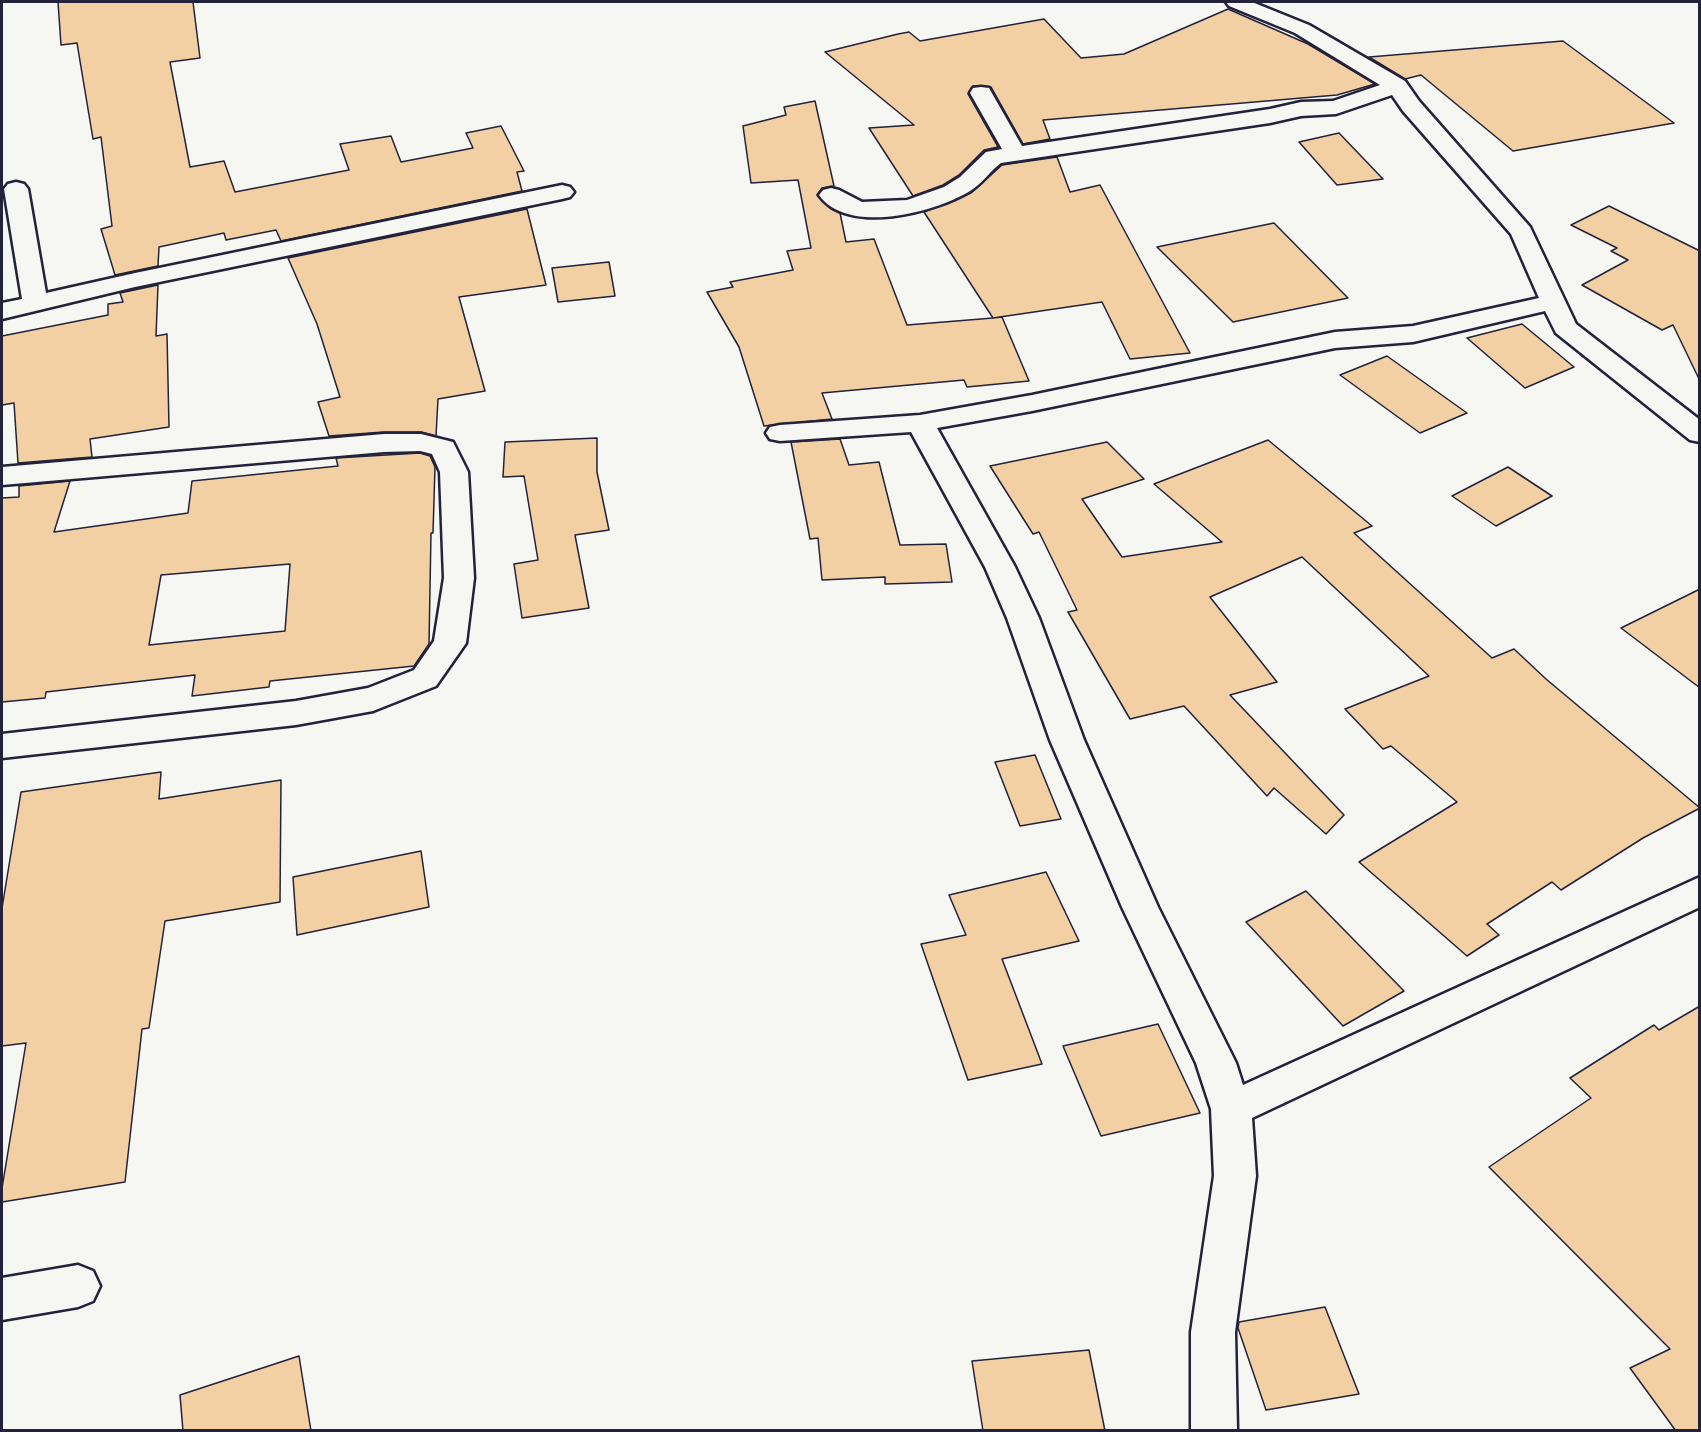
<!DOCTYPE html>
<html>
<head>
<meta charset="utf-8">
<style>
  body { margin:0 }
  #map { position:relative; width:1701px; height:1432px; overflow:hidden; background:#f6f6f2; font-family:"Patrick Hand",sans-serif }
  canvas { display:block }
  .frame { position:absolute; inset:0; border:3px solid #22223b; pointer-events:none }
</style>
</head>
<body>
<div id="map">
<canvas width="1701" height="1432"></canvas>
<div class="frame"></div>
</div>
<script>
const c = document.querySelector('canvas').getContext('2d');
c.lineJoin = 'round';
function paint(path, color) { c.fillStyle = color; c.fill(path, 'evenodd'); }
function stroke(path, color, width, dash) { c.strokeStyle = color; c.lineWidth = width; c.lineCap = dash ? 'butt' : 'round'; c.setLineDash(dash || []); c.stroke(path); }
const building = new Path2D(`
  M58 2H193L200 58 170 62 190 167 224 161 235 192 349 170 340 144 391 136 401 162 473 148 466 133 501 126 524 171 517 172 522 191 281 241 276 230 226 240 224 233 159 247 158 266 115 275 101 229 112 226 101 137 93 139 77 43 61 45Z
  M1228 9 1308 44 1375 84 1337 95 1043 120 1050 139 1023 144 991 87 973 86 968 94 998 147 984 150 959 175 943 185 913 196 869 128 914 125 825 52 898 34 909 32 920 41 1044 19 1081 58 1124 54Z
  M1563 41 1674 123 1513 151 1421 75 1405 79 1369 57Z
  M815 101 834 186 822 188 817 195 831 209 840 213 846 242 874 239 907 325 993 318 924 212 971 193 1002 165 1057 157 1070 192 1100 185 1190 353 1130 359 1102 302 993 318 1002 317 1029 381 967 387 964 380 822 393 832 419 764 426 739 347 707 292 733 287 730 282 793 270 787 251 811 248 798 180 751 183 743 126 786 115 784 107Z
  M1339 133 1383 179 1337 185 1299 142Z
  M1609 206 1700 251V381L1673 325 1662 330 1582 285 1628 260 1611 251 1617 248 1571 225Z
  M527 209 546 285 459 297 485 391 438 399 436 436 421 432H384L329 436 318 402 340 397 317 324 288 258Z
  M1274 223 1348 298 1233 322 1157 247Z
  M609 262 615 296 558 302 552 268Z
  M158 285 156 336 167 334 169 427 90 439 92 457 18 463 14 403 2 405V336L108 315V304L123 302 120 293Z
  M1522 324 1574 367 1525 388 1467 338Z
  M1387 356 1467 413 1420 433 1340 375Z
  M597 438V472L609 530 575 535 589 608 522 618 514 564 538 560 524 476 503 477 505 442Z
  M840 439 849 465 879 462 900 545 946 544 952 582 885 584V577L822 580 818 538 810 539 791 442Z
  M1268 440 1372 526 1354 533 1492 658 1514 649 1546 679 1700 808 1643 838 1561 890 1552 882 1487 924 1499 935 1467 956 1359 862 1457 802 1391 746 1383 749 1345 709 1429 676 1302 557 1210 597 1277 682 1230 695 1344 815 1326 834 1274 788 1267 796 1184 706 1130 719 1068 612 1077 610 1039 532 1033 534 990 466 1107 442 1144 479 1082 499 1122 557 1222 542 1154 484Z
  M420 453 430 456 435 467 433 533H431L429 644 414 666 270 681 269 687 192 696 195 675 46 692 45 698 2 702V498L19 497V486L70 481 54 532 188 513 192 481 338 466 336 458ZM290 564 285 631 149 645 161 575Z
  M1508 467 1552 496 1496 526 1452 496Z
  M1700 589V688L1621 628Z
  M1035 755 1061 819 1020 826 995 762Z
  M161 772 159 799 281 780 280 902 165 921 149 1028 142 1029 125 1182 2 1202V1188L26 1043 2 1046V908L21 792Z
  M421 851 429 907 297 935 293 877Z
  M1046 872 1079 941 1002 959 1042 1064 968 1080 921 944 966 935 949 895Z
  M1306 891 1404 991 1343 1026 1246 922Z
  M1700 1006V1431H1676L1630 1368 1670 1349 1489 1167 1591 1098 1570 1078 1654 1025 1659 1030Z
  M1158 1024 1200 1113 1101 1136 1063 1046Z
  M1325 1307 1359 1394 1266 1410 1238 1328 1239 1322Z
  M1089 1350 1105 1431H983L972 1361Z
  M299 1356 311 1431H183L180 1395Z`);
const street = new Path2D(`
  M1226 2H1252L1309 25 1405 81 1419 101 1530 227 1576 324 1700 420V442L1690 440 1556 333 1545 311 1413 342 1335 348 1032 411 937 428 1015 567 1039 618 1084 740 1158 907 1236 1063 1243 1085 1700 877V907L1252 1118 1256 1176 1235 1332 1237 1430H1191V1332L1214 1176 1211 1109 1196 1063 1122 907 1050 740 1007 618 985 567 911 432 780 441 770 439 766 433 770 427 780 425 920 415 1032 395 1335 332 1413 326 1539 298 1511 234 1403 111 1392 95 1336 114 1301 116 1270 123 1001 163C990 171 982 184 970 191 936 212 848 236 819 195L823 190 831 188 839 190 862 202 907 200 944 187 960 177 986 152 1002 149 970 93 973 88 981 87 989 88 1022 146 1270 109 1301 102 1333 101 1380 85 1295 33 1229 6Z
  M16 182 24 184 28 189 46 293 135 273 562 185 570 187 574 192 570 197 562 199 135 287 2 319V303L22 299 4 189 8 184Z
  M384 434H421L453 442 468 472 474 578 466 643 436 686 373 711 296 725 2 758V734L296 701 368 688 414 670 434 641 444 578 440 472 432 454 420 451 384 452 2 485V467Z
  M78 1265 93 1271 100 1286 93 1301 78 1307 2 1320V1278Z`);
paint(building, '#f3d0a4');
stroke(building, '#22223b', 1.5);
stroke(street, '#22223b', 5);
paint(street, '#f6f6f2');
</script>
</body>
</html>
